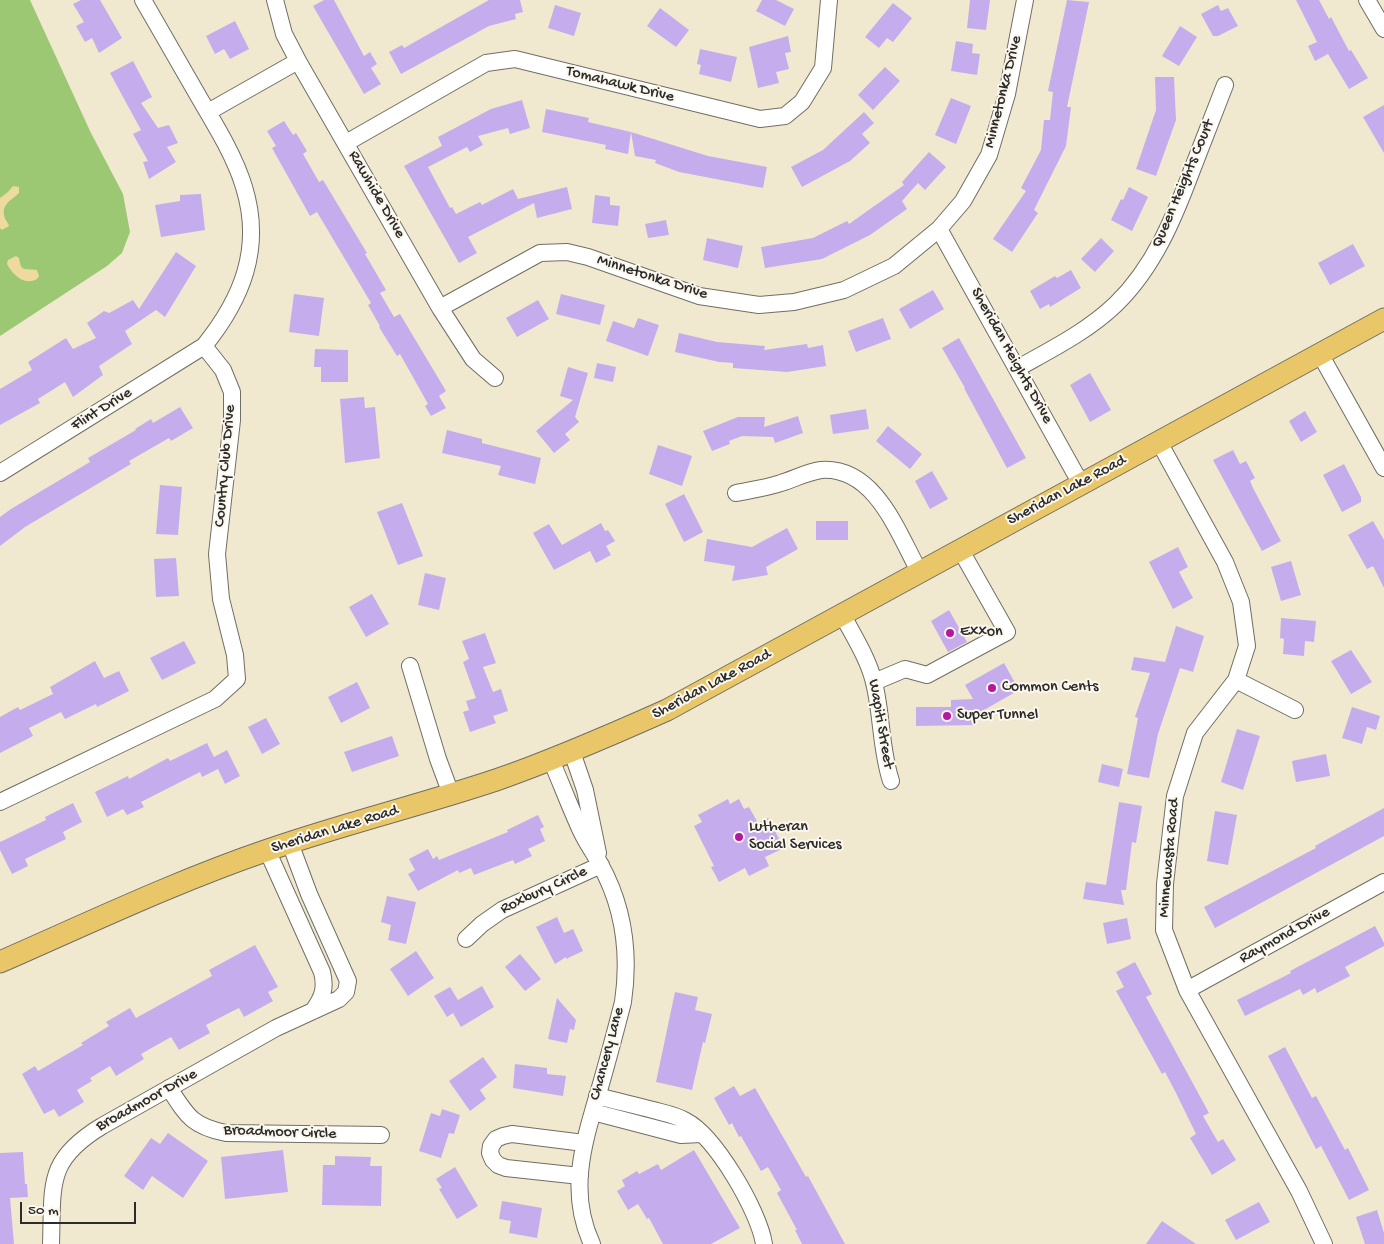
<!DOCTYPE html>
<html>
<head>
<meta charset="utf-8">
<style>
  body { margin:0 }
  #map { position:relative; width:1384px; height:1244px; overflow:hidden; background:#f0e9cf; font-family:"Gochi Hand",sans-serif }
  canvas { display:block }
  .scale { position:absolute; left:20px; top:1202px; width:116px; height:22px; box-sizing:border-box; border:2px solid #2b2b2b; border-top:0; padding-left:6px; font-size:15px; line-height:18px; white-space:nowrap; color:#2b2b2b; -webkit-text-stroke:4px #fbf7ec; paint-order:stroke }
</style>
</head>
<body>
<div id="map">
<canvas width="1384" height="1244"></canvas>
<div class="scale">50 m</div>
</div>
<script>
const c = document.querySelector('canvas').getContext('2d');
c.lineJoin = 'round';
function paint(path, color) { c.fillStyle = color; c.fill(path, 'evenodd'); }
function stroke(path, color, width, dash) { c.strokeStyle = color; c.lineWidth = width; c.lineCap = dash ? 'butt' : 'round'; c.setLineDash(dash || []); c.stroke(path); }
function write(font, color, halo, rows, align = 'center') {
  c.font = font + ' "Gochi Hand",sans-serif'; c.lineWidth = 4; c.setLineDash([]); c.textBaseline = 'middle'; c.strokeStyle = halo; c.fillStyle = color; for (const [text, x, y, turn = 0] of rows) {
    c.save(); c.translate(x, y); c.rotate((+turn || 0) * Math.PI / 180); c.textAlign = isNaN(turn) ? turn : align; if (halo) c.strokeText(text, 0, 0); c.fillText(text, 0, 0); c.restore();
  }
}
const green = new Path2D(`
  M0 0H30L90 131 123 194 130 232 122 253 107 266 0 336Z`);
const sand = new Path2D(`
  M13 186 19 187V193C13 199 2 204 4 214 4 219 8 222 9 226L2 230 0 228V198L8 192Z
  M16 256 19 258C21 273 25 268 37 270L39 276 37 279C24 286 13 275 7 264L8 260Z`);
const building = new Path2D(`
  M81 0H100L122 38 99 53 92 38 85 42 76 26 84 22 73 4Z
  M324 0H334L364 56 370 52 377 64 371 68 381 84 364 94 313 6Z
  M489 0H520L523 12 515 14 516 19 489 26 401 74 389 52 402 45 404 48Z
  M762 0H776L794 9 785 26 756 11Z
  M970 0H990L986 30 967 28Z
  M1067 0 1089 2 1067 107H1071L1066 146 1034 210 1038 213 1012 252 993 239 1026 191 1021 188 1041 150 1044 120H1050L1053 92 1048 91Z
  M1296 0H1319L1329 19 1331 17 1349 51 1351 50 1368 78 1349 89 1328 54 1315 61 1308 46 1317 42Z
  M893 3 912 18 893 42 887 38 879 48 865 37Z
  M555 5 581 13 574 36 548 28Z
  M1218 5 1221 11 1228 8 1238 26 1218 36H1213L1201 14Z
  M660 8 689 30 676 47 647 26Z
  M235 21 249 49 230 59 224 49 215 54 206 36Z
  M1180 26 1197 37 1179 66 1162 56Z
  M788 36 791 52 785 53 789 69 776 72 779 83 758 88 749 47Z
  M956 41 973 44 972 53 980 54 977 75 951 71Z
  M700 49 737 57 731 82 699 74 701 65 697 64Z
  M133 61 152 97 141 103 158 128 169 125 178 143 167 147 176 162 149 179 143 162 148 161 133 134 141 130 110 73Z
  M885 67 900 81 873 110 858 95Z
  M1155 77H1174L1176 120 1156 176 1136 169 1156 110Z
  M951 98 971 106 956 144 935 135Z
  M522 100 530 128 510 134 508 128 478 136 483 145 470 152 467 147 428 167 450 208 452 207 456 214 480 202 482 205 513 189 518 199 567 187 572 209 537 218 534 203 468 237 477 253 459 263 404 166 442 146 438 137 491 109Z
  M1384 105V153L1363 117Z
  M546 109 589 118 588 122 631 132 628 154 605 149 606 145 542 132Z
  M864 112 874 123 862 134 870 143 850 161 802 187 791 167 823 150Z
  M284 121 293 135 296 133 307 151 303 154 319 182 323 180 367 253 365 254 386 290 380 293 394 317 400 314 446 391 439 396 446 408 431 416 425 406 428 404 400 354 397 356 379 327 380 326 368 305 371 303 317 212 310 216 272 148 276 146 267 131Z
  M631 132 708 156 767 167 763 188 679 172 655 163 656 160 635 156Z
  M929 152 946 167 925 190 918 183 902 201 907 209 870 235 822 259 765 268 761 247 813 238 847 221 849 224 904 185 902 182Z
  M1129 187 1148 197 1132 231 1111 220 1121 199 1123 200Z
  M201 194 205 230 161 237 155 205 180 201V195Z
  M595 195 610 197V205L620 206 618 226 592 223Z
  M666 220 669 235 648 238 645 224Z
  M707 238 743 246 738 268 703 260Z
  M1101 238 1114 251 1095 272 1081 259Z
  M1353 244 1365 266 1330 285 1318 263Z
  M176 252 196 266 165 317 156 310 125 331 132 344 99 366 103 375 73 397 65 382 38 399 40 403 0 425V389L32 370 28 362 66 338 73 349 96 338 87 323 104 311 109 313 133 300 139 309Z
  M1071 270 1081 288 1050 307 1049 304 1040 309 1030 291 1055 276 1057 278Z
  M933 290 944 309 910 329 899 309Z
  M294 294 324 298 319 336 289 332Z
  M561 294 605 305 600 325 556 314Z
  M538 300 549 319 517 337 506 318Z
  M638 318 659 325 648 356 606 341 613 321 634 328Z
  M883 318 891 339 856 352 848 331Z
  M679 333 717 342 765 346 764 350 807 344 808 348 823 345 826 366 787 372 733 368V363L719 362 675 352Z
  M959 338 1026 458 1007 468 964 388H965L942 348Z
  M315 349 348 350V382H321V367H314Z
  M597 363 616 367 613 382 594 378Z
  M568 367 588 373 575 417 579 422 565 434 570 440 554 453 536 431 573 400 560 396Z
  M1090 373 1111 410 1090 422 1070 385Z
  M364 397 365 408 375 407 380 458 345 463 340 399Z
  M180 407 193 428 171 441 169 438 129 461 131 464 25 527 0 546V517L11 509 90 462 88 458 136 430 135 429 151 419 153 423Z
  M866 409 869 429 833 434 830 415Z
  M1305 411 1317 432 1301 442 1289 421Z
  M798 416 803 433 775 443 773 437 742 436 729 441 730 444 712 451 703 431 738 417H765L764 427Z
  M888 426 922 454 910 469 876 441Z
  M447 430 482 439V443L541 458 535 484 498 475 501 466 442 453Z
  M658 445 692 456 682 486 649 474Z
  M1233 450 1240 464 1246 461 1255 478 1250 481 1253 488 1281 541 1262 551 1213 460Z
  M1344 464 1361 497V502L1342 512 1323 475Z
  M932 471 948 499 930 509 915 481Z
  M160 485 182 487 178 535 156 534Z
  M684 494 703 532 684 542 665 504Z
  M402 503 423 556 398 565 377 512Z
  M816 521H848V540H816Z
  M1373 521 1384 540V588L1373 566 1367 569 1348 535Z
  M601 523 605 531 608 530 615 541 606 546 611 555 596 563 590 551 554 570 533 533 549 524 562 545Z
  M787 528 798 549 766 567 768 575 732 581 735 566 704 561 707 539 752 547Z
  M1178 547 1188 567 1179 572 1193 598 1173 609 1149 562Z
  M176 558 179 596 156 597 154 559Z
  M1291 561 1301 595 1281 601 1271 567Z
  M425 573 446 578 439 610 418 605Z
  M372 594 389 624 366 637 349 607Z
  M949 610 967 642 948 652 931 621Z
  M1281 618 1316 621 1314 642 1305 641 1304 656 1283 654 1284 639 1280 638Z
  M1176 626 1204 636 1193 672 1180 668 1158 734 1149 778 1127 774 1138 718 1135 717 1150 673 1131 670 1134 657 1165 662Z
  M485 633 496 663 483 667 493 692 501 689 508 711 493 716 496 723 470 732 463 712 469 710 466 701 476 698 463 662 469 659 462 641Z
  M184 641 196 663 162 680 150 658Z
  M1351 650 1372 682 1351 694 1331 661Z
  M95 661 104 678 119 671 129 691 97 707 96 704 65 719 61 712 29 728 33 736 0 753V717L18 707 20 710 53 694 50 687Z
  M1004 663 1019 690 977 714V725L916 726V707H951V700L973 699 965 685Z
  M357 682 370 708 341 723 328 697Z
  M1352 707 1380 716 1376 730 1367 727 1362 744 1342 738Z
  M266 718 280 744 262 754 248 727Z
  M1237 729 1260 736 1243 790 1221 782Z
  M392 736 399 756 352 772 344 752Z
  M207 743 214 757 227 750 240 776 225 784 218 769 202 777 200 772 141 802 144 807 127 815 123 809 107 817 95 792 128 776 129 779 168 758 170 761Z
  M1326 754 1330 776 1296 782 1292 761Z
  M1102 764 1123 769 1119 787 1098 782Z
  M728 799 730 804 739 799 744 809 749 807 758 823 768 818 784 848 765 857 769 866 749 876 745 868 719 882 711 867 714 866 694 826 702 822 698 815Z
  M1119 802 1142 806 1136 843 1132 842 1126 890H1121L1124 905 1083 899 1086 882 1106 885Z
  M73 803 82 822 63 832 66 839 25 859 28 866 12 874 0 850V842L46 820 45 817Z
  M1384 808V836L1215 928 1204 907 1316 848 1315 846 1342 831Z
  M1215 811 1237 815 1228 865 1207 861Z
  M538 815 544 827 540 829 545 841 528 849 532 856 515 864 513 860 474 875 471 868 459 873 458 870 418 891 408 874 415 870 409 859 428 849 433 859 437 856 439 860 508 832 507 830Z
  M387 896 416 902 406 944 388 940 391 925 381 922Z
  M557 917 564 933 573 929 583 951 566 959V957L555 964 536 927Z
  M1127 918 1131 939 1107 944 1103 923Z
  M1375 926 1384 943V946L1345 967 1350 976 1317 993 1315 988 1303 995 1300 989 1245 1016 1237 1000 1291 973 1290 971Z
  M255 945 278 987 268 992 273 1001 244 1017 239 1008 227 1014 206 1025 210 1033 179 1050 171 1037 141 1054 144 1059 116 1076 110 1066 90 1078 92 1081 77 1090 84 1102 59 1117 54 1109 44 1114 22 1074 35 1066 38 1071 83 1045 81 1043 109 1026 106 1022 130 1008 136 1018 212 976 209 970Z
  M416 951 434 978 408 996 390 969Z
  M520 954 541 979 525 991 505 967Z
  M1135 962 1152 994 1146 997 1209 1113 1203 1116 1218 1142 1223 1139 1236 1160 1212 1175 1190 1138 1196 1134 1176 1093 1165 1072 1162 1074 1116 991 1124 987 1116 972Z
  M482 986 494 1007 461 1027 453 1013 447 1017 434 996 450 987 458 1000Z
  M675 992 698 997 695 1010 712 1014 705 1043 703 1042 692 1090 656 1082Z
  M557 998 576 1020 574 1030 570 1029 567 1043 548 1039Z
  M1285 1047 1312 1098 1316 1096 1345 1150 1348 1148 1369 1190 1349 1200 1321 1146 1316 1149 1268 1056Z
  M483 1057 497 1077 480 1090 486 1099 470 1111 449 1081Z
  M515 1064 547 1068V1074L566 1076 563 1096 513 1088Z
  M734 1086 740 1096 755 1088 806 1177 808 1176 845 1244H802L795 1230H797L777 1193 781 1190 768 1167 761 1171 741 1136 739 1137 732 1123 729 1125 714 1098Z
  M442 1109 460 1115 454 1134 449 1133 441 1158 419 1151 431 1113 440 1116Z
  M168 1133 208 1161 183 1198 152 1176 143 1190 124 1176 151 1138 160 1144Z
  M283 1150 288 1192 225 1199 221 1157Z
  M694 1150 740 1228 711 1244H663L649 1218 647 1219 638 1204 628 1210 617 1191 625 1186 622 1180 637 1171 639 1174 658 1164 661 1170Z
  M23 1152 25 1184H27L28 1197 10 1198 14 1244H0V1153Z
  M335 1156 371 1157 370 1166H382L381 1206 322 1205 323 1165H335Z
  M455 1167 478 1206 457 1219 439 1189 442 1188 436 1179Z
  M502 1201 542 1208 537 1238 509 1233 511 1221 499 1219Z
  M1259 1202 1270 1222 1236 1240 1225 1220Z
  M1377 1210 1384 1233V1244H1365L1356 1217Z
  M1162 1221 1196 1244H1146Z`);
const minor = new Path2D(`
  M275 0 284 34 298 61 440 308 473 359 495 378
  M1367 0 1384 29
  M208 112 298 61
  M346 143 486 63 515 59 760 119 785 116 802 102 823 68 829 0
  M939 229 1081 484
  M440 308 540 253 567 252 588 257 699 296 759 305 794 302 844 290 894 266 939 229 963 201 989 155 1007 94 1025 0
  M1320 354 1384 468
  M1018 368C1052 349 1088 331 1116 304 1154 267 1174 218 1192 170 1203 141 1214 113 1225 85
  M1159 442 1225 562 1241 602 1247 646 1236 680 1195 733 1175 796 1165 884 1164 930 1187 990 1299 1191 1324 1244
  M0 473 204 346C242 299 263 248 244 187 235 157 216 126 200 99 181 66 162 33 143 0
  M736 493C751 490 766 488 781 483 794 479 807 472 821 470 875 466 898 533 919 571
  M842 614C854 637 870 661 875 687 882 718 881 751 891 781
  M410 666 438 759 451 794
  M1236 680 1295 710
  M874 682 905 669 927 675 1007 632 960 549
  M572 752 585 790 598 853
  M551 760C561 783 570 807 581 831 586 842 594 853 600 864 624 907 630 954 623 1002 615 1033 607 1064 598 1094 583 1145 568 1193 592 1244
  M0 802 215 699 237 679 235 655 221 599 217 554 232 420V392L223 370 204 346
  M267 850 322 972C326 988 323 997 313 1011
  M466 939 482 924 502 910 601 865
  M1187 990 1384 882
  M169 1088C187 1116 192 1126 226 1133L381 1135
  M597 1096C616 1101 634 1105 653 1110 664 1113 676 1115 686 1121 715 1136 759 1211 764 1244
  M593 1112 681 1135 701 1134
  M580 1176 506 1168 498 1165 493 1160 490 1153 491 1146 496 1139 503 1136 512 1134 584 1143
  M51 1244C53 1184 46 1160 102 1126L276 1028 339 999 346 992 348 981 309 894 290 843`);
const major = new Path2D(`
  M0 962C89 923 177 881 268 850 343 824 421 805 496 780 554 760 611 735 667 710L1384 319`);
const markers = [
  [950,633,5,"#b5179e"],
  [992,688,5,"#b5179e"],
  [947,716,5,"#b5179e"],
  [739,837,5,"#b5179e"]
];
const streetNames = [
  ["Tomahawk Drive",620,85,14],
  ["Minnetonka Drive",1004,92,-76],
  ["Queen Heights Court",1184,184,-67],
  ["Rawhide Drive",376,195,60],
  ["Minnetonka Drive",652,278,18],
  ["Sheridan Heights Drive",1011,356,61],
  ["Flint Drive",102,410,-32],
  ["Country Club Drive",226,466,-85],
  ["Sheridan Lake Road",1067,491,-28],
  ["Sheridan Lake Road",712,685,-28],
  ["Wapiti Street",880,724,80],
  ["Sheridan Lake Road",335,830,-17],
  ["Minnewasta Road",1170,858,-85],
  ["Roxbury Circle",544,891,-25],
  ["Raymond Drive",1285,936,-29],
  ["Chancery Lane",608,1054,-75],
  ["Broadmoor Drive",147,1101,-29],
  ["Broadmoor Circle",280,1133,2]
];
const poiNames = [
  ["Exxon",960,633],
  ["Common Cents",1002,688],
  ["Super Tunnel",957,716],
  ["Lutheran",749,828],
  ["Social Services",749,846]
];
paint(green, '#9cc874');
paint(sand, '#eeda9e');
paint(building, '#c5aded');
stroke(minor, '#706e64', 18);
stroke(major, '#706e64', 23);
stroke(minor, '#fff', 16);
stroke(major, '#e9c769', 21);
for (const [x, y, r, color] of markers) { const dot = new Path2D(); dot.arc(x, y, r, 0, 2 * Math.PI); c.fillStyle = color; c.fill(dot); stroke(dot, '#fbf7ec', 2); }
write('16px', '#2b2b2b', '#fbf7ec', streetNames);
write('16px', '#2b2b2b', '#fbf7ec', poiNames, 'left');
</script>
</body>
</html>
